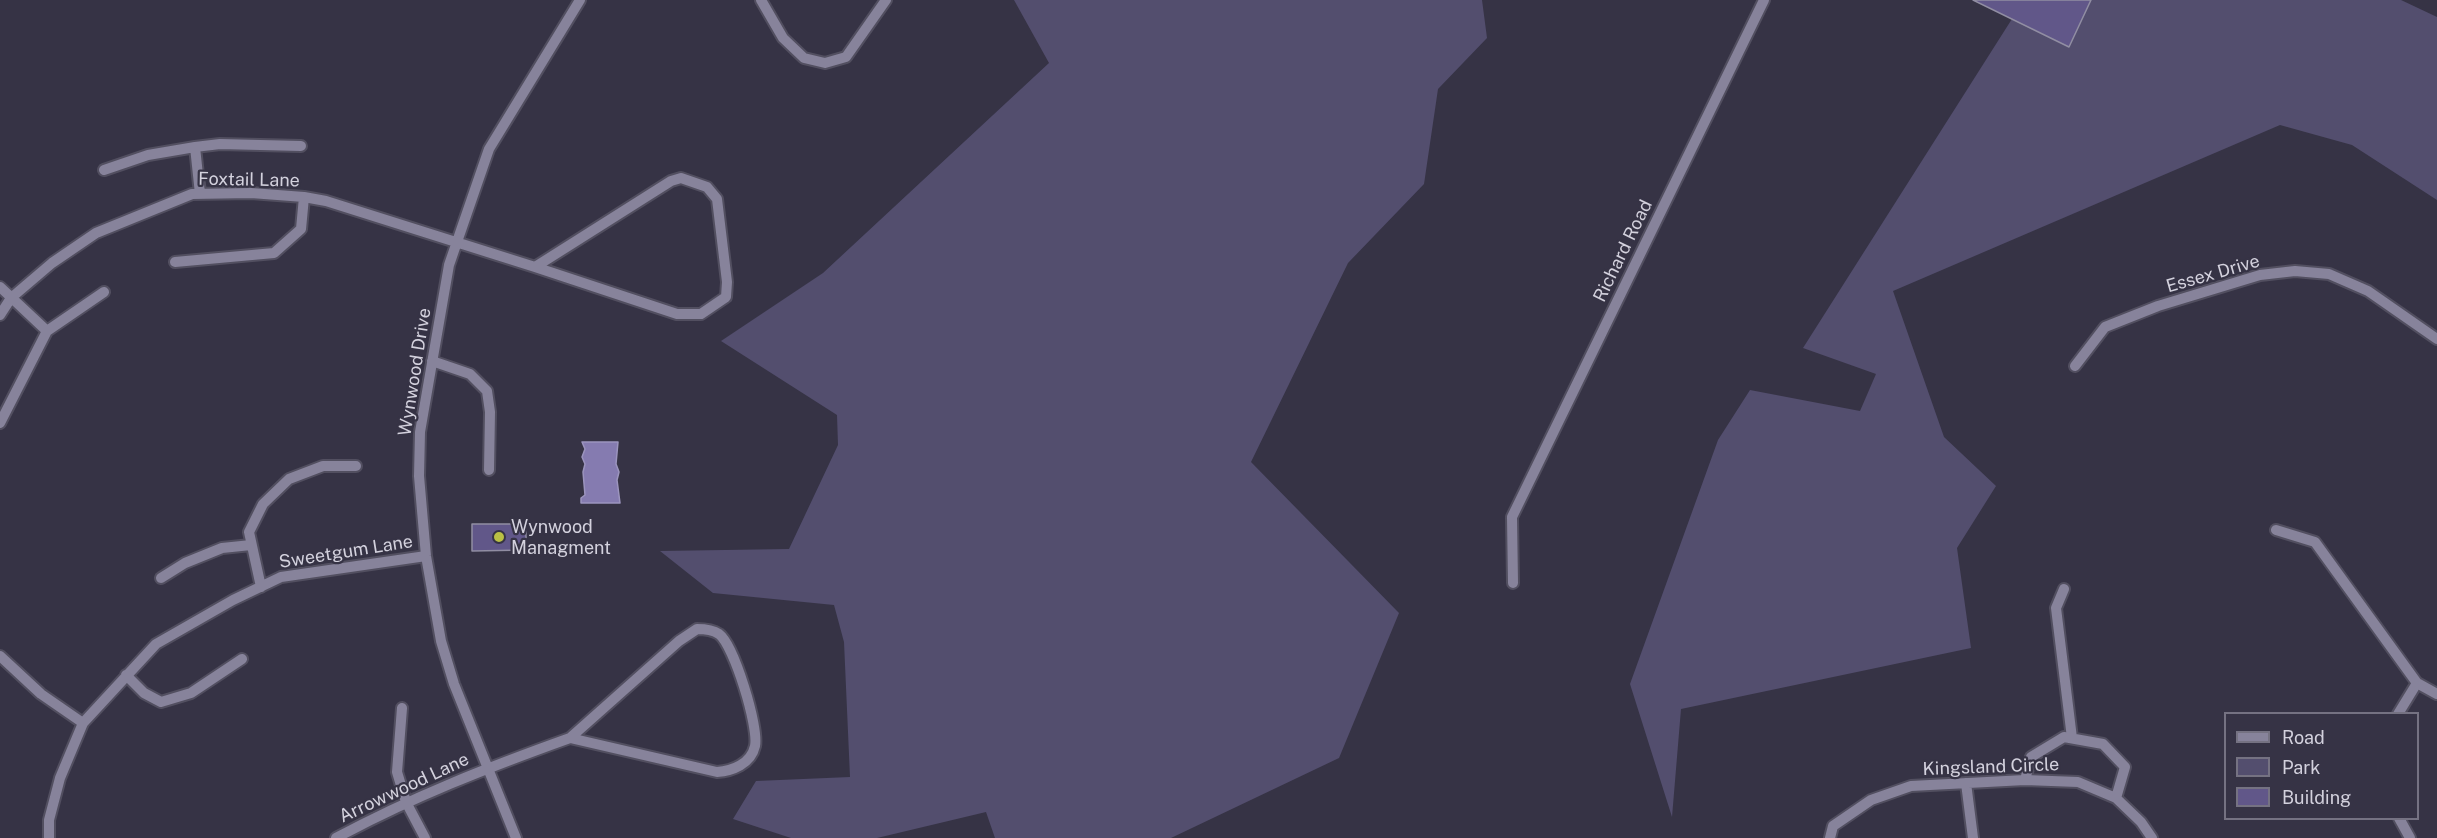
<!DOCTYPE html>
<html>
<head>
<meta charset="utf-8">
<style>
  body { margin:0 }
  #map { position:relative; width:2437px; height:838px; overflow:hidden; background:#363345; font-family:"Public Sans",sans-serif }
  canvas { display:block }
  .legend { position:absolute; left:2224px; top:712px; width:195px; height:108px; box-sizing:border-box; background:#363345; border:2px solid #757282; margin:0; padding:8px 10px; list-style:none; font-size:18px; color:#d3d1dd }
  .legend li { display:flex; align-items:center; gap:12px; height:30px }
  .legend b { width:30px; border:2px solid #757282 }
</style>
</head>
<body>
<div id="map">
<canvas width="2437" height="838"></canvas>
<ul class="legend">
<li><b style="height:8px;background:#87839b"></b>Road</li>
<li><b style="height:16px;background:#534e6e"></b>Park</li>
<li><b style="height:16px;background:#615789"></b>Building</li>
</ul>
</div>
<script>
const c = document.querySelector('canvas').getContext('2d');
c.lineJoin = 'round';
function paint(path, color) { c.fillStyle = color; c.fill(path, 'evenodd'); }
function stroke(path, color, width, dash) { c.strokeStyle = color; c.lineWidth = width; c.lineCap = dash ? 'butt' : 'round'; c.setLineDash(dash || []); c.stroke(path); }
function write(font, color, halo, rows, align = 'center') {
  c.font = font + ' "Public Sans",sans-serif'; c.lineWidth = 4.5; c.setLineDash([]); c.textBaseline = 'middle'; c.strokeStyle = halo; c.fillStyle = color; for (const [text, x, y, turn = 0] of rows) {
    c.save(); c.translate(x, y); c.rotate((+turn || 0) * Math.PI / 180); c.textAlign = isNaN(turn) ? turn : align; if (halo) c.strokeText(text, 0, 0); c.fillText(text, 0, 0); c.restore();
  }
}
const green = new Path2D(`
  M1014 0H1482L1487 38 1438 89 1424 184 1348 263 1251 462 1399 613 1339 758 1171 838H995L986 812 877 838H791L733 819 756 781 850 777 844 642 834 605 713 593 660 551 789 549 838 445 837 415 721 341 823 273 1049 63Z
  M2024 0H2401L2437 17V200L2352 145 2280 125 1893 291 1944 437 1996 486 1957 548 1971 648 1681 709 1672 817 1630 684 1718 440 1750 390 1860 411 1876 374 1803 348Z`);
const water = new Path2D(`
  M582 442H618L616 464 619 472 617 480 620 503H581V498L585 495 583 472 585 464 582 457 585 449Z`);
const building = new Path2D(`
  M1973 0H2091L2069 47Z
  M472 524H526V550L472 551Z`);
const minor = new Path2D(`
  M761 0 783 38 804 58 825 63 846 57 886 0
  M195 147 220 144 301 146
  M104 170 148 155 195 147 200 194
  M681 178 707 187 717 199 727 282 726 297 701 314H677L535 267 671 181Z
  M175 262 274 253 301 229 304 197
  M0 287 47 331 0 423
  M0 315 11 298 52 263 96 233 192 194 251 193 304 197 326 201 535 267
  M47 331 104 292
  M432 361 470 374 487 391 490 412 489 470
  M2075 366 2105 327 2158 306 2260 275 2295 271 2329 274 2368 291 2437 339
  M2276 530 2315 542 2417 683 2437 694
  M161 578 185 563 222 548 251 545
  M1513 583 1512 517 1764 0
  M261 587 249 532 263 504 289 479 323 466H356
  M2064 589 2056 608 2072 738
  M697 629C704 629 713 630 719 634 734 645 759 727 755 746 751 764 732 771 717 772L570 738 679 641Z
  M0 656 41 694 83 723
  M126 675 144 693 161 702 191 693 242 659
  M402 708 397 772 406 802 425 838
  M2398 714 2417 683
  M2025 780 2031 757 2064 737 2103 744 2125 767 2116 798
  M1966 783 1973 838
  M2399 818 2410 838
  M49 838V820L60 778 83 723 156 644 233 600 281 577 426 556
  M336 838C412 797 489 767 570 738
  M516 838 454 684 441 641 426 556 419 476 420 432 449 265 489 149 580 0
  M1830 838 1833 826 1871 800 1911 786 2025 780 2078 782 2116 798 2141 822 2152 838`);
const markers = [
  [499,537,6,"#bac045"]
];
const streetNames = [
  ["Foxtail Lane",249,180,1],
  ["Richard Road",1623,251,-64],
  ["Essex Drive",2213,274,-16],
  ["Wynwood Drive",415,372,-81],
  ["Sweetgum Lane",346,552,-9],
  ["Kingsland Circle",1991,767,-2],
  ["Arrowwood Lane",404,788,-25]
];
const poiNames = [
  ["Wynwood",511,527],
  ["Managment",511,548]
];
paint(green, '#534e6e');
paint(water, '#857bb0');
stroke(water, '#9c95be', 1.5);
paint(building, '#615789');
stroke(building, '#918ea3', 1.5);
stroke(minor, '#524f60', 14);
stroke(minor, '#87839b', 10);
for (const [x, y, r, color] of markers) { const dot = new Path2D(); dot.arc(x, y, r, 0, 2 * Math.PI); c.fillStyle = color; c.fill(dot); stroke(dot, '#363345', 2); }
write('18px', '#d3d1dd', '#363345', streetNames);
write('18px', '#d3d1dd', '#363345', poiNames, 'left');
</script>
</body>
</html>
